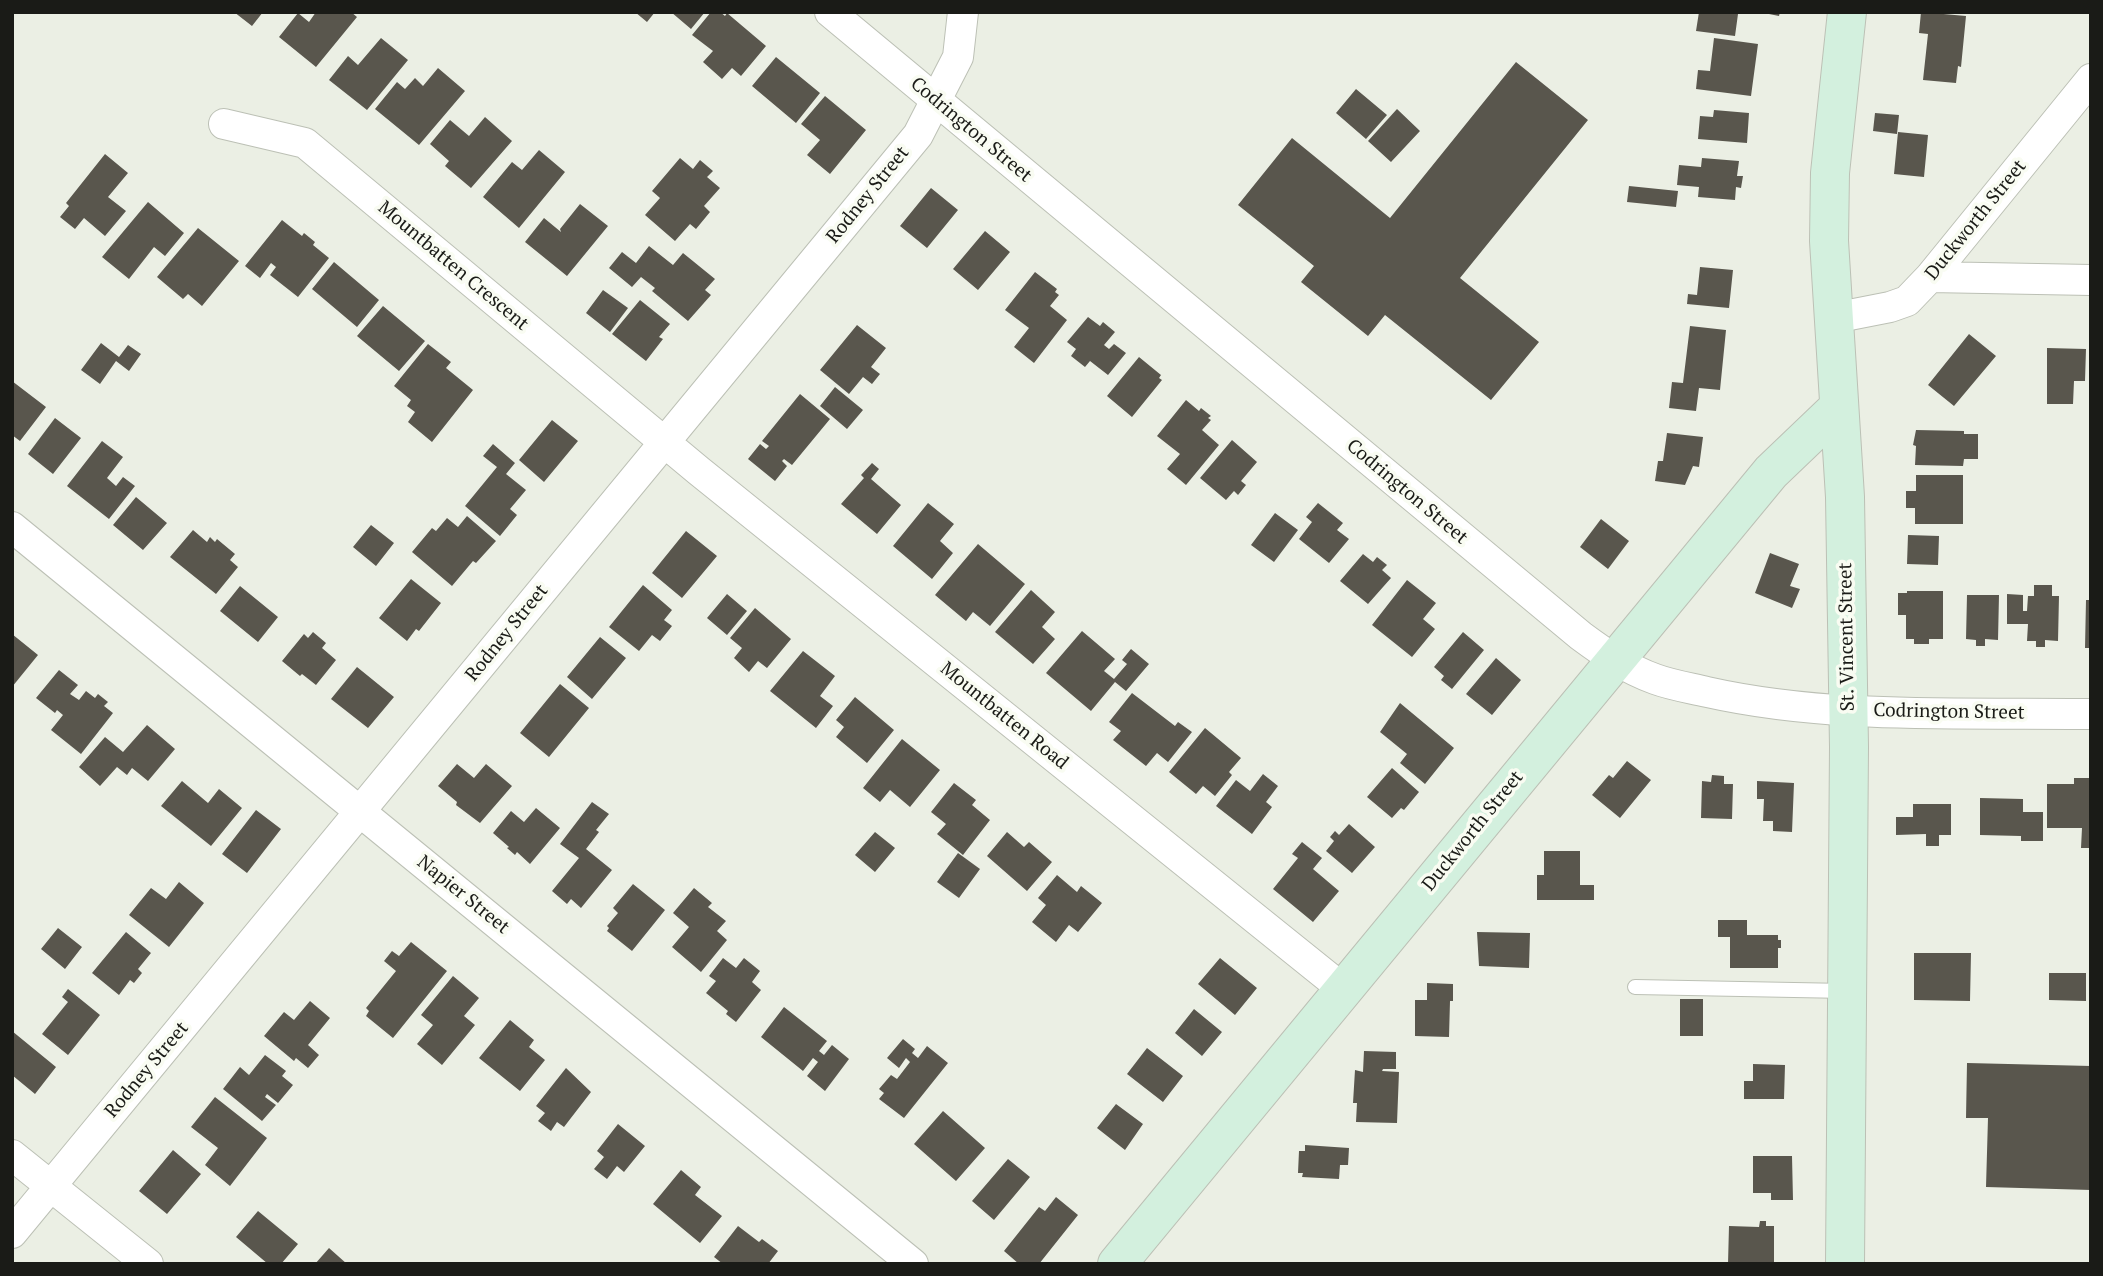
<!DOCTYPE html>
<html>
<head>
<meta charset="utf-8">
<style>
  body { margin:0 }
  #map { position:relative; width:2103px; height:1276px; overflow:hidden; background:#ebefe4; font-family:"PT Serif",serif }
  canvas { display:block }
  .frame { position:absolute; inset:0; border:14px solid #1a1b17; pointer-events:none }
</style>
</head>
<body>
<div id="map">
<canvas width="2103" height="1276"></canvas>
<div class="frame"></div>
</div>
<script>
const c = document.querySelector('canvas').getContext('2d');
c.lineJoin = 'round';
function paint(path, color) { c.fillStyle = color; c.fill(path, 'evenodd'); }
function stroke(path, color, width, dash) { c.strokeStyle = color; c.lineWidth = width; c.lineCap = dash ? 'butt' : 'round'; c.setLineDash(dash || []); c.stroke(path); }
function write(font, color, halo, rows, align = 'center') {
  c.font = font + ' "PT Serif",serif'; c.lineWidth = 7; c.setLineDash([]); c.textBaseline = 'middle'; c.strokeStyle = halo; c.fillStyle = color; for (const [text, x, y, turn = 0] of rows) {
    c.save(); c.translate(x, y); c.rotate((+turn || 0) * Math.PI / 180); c.textAlign = isNaN(turn) ? turn : align; if (halo) c.strokeText(text, 0, 0); c.fillText(text, 0, 0); c.restore();
  }
}
const building = new Path2D(`
  M234 12H263L252 26Z
  M316 12H351L357 17 316 67 279 37 298 13 309 22Z
  M635 12H655L647 22Z
  M671 12H705L691 29Z
  M711 12H720L725 16 727 13 766 46 741 76 732 68 722 79 703 62 713 51 692 35Z
  M1699 12 1738 14 1735 36 1696 31Z
  M1759 12H1780L1779 16Z
  M1921 12 1966 16 1961 67 1958 66 1956 83 1923 80 1928 34 1919 33Z
  M381 38 408 60 367 110 329 80 348 56 358 65Z
  M1714 38 1758 44 1751 96 1696 89 1698 70 1710 71Z
  M776 57 820 93 796 123 752 86Z
  M1516 62 1588 120 1460 278 1539 342 1491 400 1385 315 1368 336 1301 282 1314 266 1238 205 1292 138 1390 218Z
  M438 68 465 91 419 145 375 109 397 82 405 89 415 78 423 86Z
  M1356 89 1387 115 1366 139 1336 113Z
  M825 96 866 130 830 174 807 155 820 140 801 124Z
  M1397 109 1420 131 1391 162 1368 141Z
  M1714 110 1749 113 1747 143 1698 139 1700 116 1713 117Z
  M1875 113 1899 115 1897 134 1873 131Z
  M485 117 512 141 471 188 445 166 449 161 430 144 450 120 469 136Z
  M1898 132 1928 135 1924 177 1894 174Z
  M539 150 565 172 519 228 483 197 512 162 522 170Z
  M105 154 128 173 108 197 126 211 105 236 84 218 75 229 60 217 69 206 66 203Z
  M680 158 693 169 700 160 713 171 707 177 720 188 704 206 710 212 696 229 690 224 675 241 645 215 660 198 652 191Z
  M1702 158 1739 161 1737 176H1743L1741 188 1736 187 1735 200 1698 197 1699 187 1677 185 1679 165 1701 167Z
  M1629 186 1678 191 1676 207 1627 202Z
  M931 188 958 210 927 248 900 226Z
  M148 202 184 233 165 256 154 247 129 279 102 257Z
  M580 204 608 226 567 276 525 242 544 218 561 232 560 229Z
  M282 220 302 236 304 233 315 242 313 245 329 258 298 297 270 275 276 267 271 263 260 278 245 266Z
  M198 228 239 261 202 306 188 294 183 299 157 277Z
  M985 231 1010 252 978 290 953 269Z
  M649 246 673 265 683 253 715 279 705 290 711 295 688 321 652 291 655 288 641 277 632 287 609 268 622 252 636 263Z
  M334 262 379 300 357 327 312 289Z
  M1700 267 1733 270 1729 308 1687 304 1688 294 1697 295Z
  M1035 272 1057 289 1055 292 1059 295 1050 306 1067 320 1034 363 1014 347 1029 328 1005 310Z
  M603 290 628 308 610 332 586 313Z
  M640 300 670 324 659 337 663 339 646 361 612 334Z
  M383 306 425 341 399 371 357 336Z
  M1088 317 1100 326 1103 322 1115 332 1104 345 1109 349 1114 344 1126 353 1108 375 1090 361 1085 367 1071 356 1076 349 1067 342Z
  M857 325 886 348 871 367 880 374 872 384 863 377 849 394 820 370Z
  M1690 326 1726 330 1720 390 1699 388 1696 411 1669 408 1672 382 1683 383Z
  M1969 334 1996 356 1954 406 1928 385Z
  M101 343 119 357 128 345 141 354 129 371 116 361 100 384 81 370Z
  M428 344 451 362 446 368 473 390 432 442 408 422 415 412 407 406 411 400 394 386Z
  M2047 348 2086 349 2085 381H2074L2073 404H2047Z
  M1139 357 1161 375 1159 378 1162 380 1132 417 1107 396Z
  M12 381 46 407 20 441 12 435Z
  M835 387 863 410 847 429 820 406Z
  M800 394 830 419 792 465 784 459 782 461 787 466 775 481 748 459 760 444 766 449 769 446 762 441Z
  M1186 400 1199 411 1201 408 1211 416 1208 418 1211 420 1202 430 1219 445 1186 485 1167 469 1180 454 1157 436Z
  M55 418 81 438 53 474 28 454Z
  M552 420 578 441 544 482 519 460Z
  M1916 430 1964 431V434H1978V459H1964L1963 466 1915 465 1916 446 1913 445Z
  M1667 433 1703 437 1699 467 1693 466 1685 485 1655 481 1658 461H1663Z
  M1232 440 1257 462 1241 481 1246 485 1238 495 1234 491 1226 500 1200 478Z
  M102 441 123 457 107 478 116 486 123 477 135 486 109 519 67 486Z
  M493 444 515 463 506 474 526 490 510 509 517 515 500 536 465 506 497 467 483 456Z
  M872 463 879 469 871 479 901 505 877 534 841 504 864 478 861 475Z
  M1916 475H1963V524H1915V508H1906V491H1916Z
  M136 497 167 523 143 550 113 525Z
  M928 503 954 524 940 541 953 553 932 579 893 546Z
  M1318 503 1343 523 1337 530 1349 539 1329 563 1299 539 1312 522 1306 517Z
  M1275 513 1298 530 1274 562 1251 545Z
  M467 516 496 541 476 563 473 561 452 586 412 552 432 528 436 531 447 518 458 527Z
  M1601 519 1629 541 1608 569 1580 547Z
  M371 525 394 543 376 566 353 547Z
  M193 530 207 542 210 537 215 542 217 539 235 554 230 560 238 567 216 594 170 557Z
  M686 531 717 556 682 598 652 573Z
  M1908 535 1939 536 1938 565 1907 564Z
  M978 544 1025 584 990 626 973 612 966 621 935 595Z
  M1770 553 1799 564 1790 586 1800 589 1792 608 1755 593Z
  M1363 554 1373 562 1377 557 1387 565 1382 570 1391 578 1368 604 1340 581Z
  M411 579 441 603 419 631 416 629 407 641 379 618Z
  M1407 580 1436 603 1423 619 1435 629 1412 657 1372 625Z
  M643 585 672 610 664 620 672 626 660 641 652 635 639 651 609 627Z
  M2034 585H2052V596H2059L2058 641 2045 640V647H2036V641H2027L2028 624H2007V594L2023 595V611H2027L2028 596H2034Z
  M240 586 278 617 258 642 220 611Z
  M1031 590 1055 612 1042 627 1055 639 1033 664 995 632Z
  M1907 591H1943V639H1929V644H1914V639H1906V615H1898V593H1907Z
  M727 594 747 611 727 635 707 618Z
  M1967 595H1999L1998 640 1985 639V646H1976V640L1966 639Z
  M2086 600H2091V648H2085Z
  M755 608 791 639 767 668 758 661 749 672 734 658 742 648 730 638Z
  M1082 631 1115 659 1104 671 1114 679 1127 664 1122 660 1131 649 1149 664 1126 691 1115 682 1091 711 1046 673Z
  M313 632 326 643 322 648 336 660 316 685 302 674 300 676 282 661 304 634 308 638Z
  M1463 632 1484 650 1452 689 1441 680 1444 676 1434 667Z
  M12 634 38 655 12 687Z
  M600 637 626 658 592 699 567 677Z
  M803 651 835 676 820 696 833 706 816 728 770 691Z
  M1496 658 1521 680 1492 715 1466 694Z
  M357 667 394 697 368 728 331 699Z
  M59 670 78 685 70 694 79 700 86 691 95 698 98 694 108 702 104 706 113 713 81 754 51 730 63 715 57 710 55 713 36 698Z
  M560 684 589 708 549 757 520 733Z
  M1132 693 1175 726 1178 722 1192 732 1168 762 1157 753 1146 766 1113 740 1121 731 1109 722Z
  M855 697 894 730 867 763 836 737 844 727 836 720Z
  M1400 703 1454 748 1425 784 1400 763 1407 754 1380 732Z
  M147 725 175 749 148 781 132 768 127 775 117 767 100 786 79 767 105 737 123 752Z
  M1205 728 1241 758 1229 772 1232 775 1215 796 1203 786 1196 794 1169 772Z
  M902 739 940 770 910 807 890 790 880 802 863 788Z
  M1627 761 1651 780 1620 818 1592 795 1609 775 1613 778Z
  M457 764 474 778 486 764 512 786 480 823 456 805 457 802 438 786Z
  M1392 768 1419 792 1404 810 1401 808 1392 818 1367 797Z
  M1263 774 1278 786 1266 802 1272 807 1252 834 1216 806 1236 780 1250 791Z
  M1712 775 1724 776V784H1733L1732 819 1701 818 1702 781 1711 782Z
  M2074 778H2091V848H2081L2082 828H2047V784H2074Z
  M182 781 208 803 219 789 242 808 211 846 161 806Z
  M1757 781 1794 783 1792 832 1773 831V821H1763L1764 799H1757Z
  M954 783 976 800 972 805 990 820 963 855 937 834 946 824 931 812Z
  M1980 798 2023 799V812H2043V841H2021V836L1980 835Z
  M592 802 609 814 596 830 599 832 586 849 612 870 581 908 571 899 567 904 552 891 579 858 560 844Z
  M1913 804H1951V835H1939V846H1926V834L1896 835V817H1913Z
  M536 808 560 828 530 864 517 852 515 855 507 848 509 847 493 833 511 811 524 822Z
  M256 810 281 829 247 873 222 854Z
  M1349 824 1375 847 1352 873 1326 851 1334 841 1330 837 1335 831 1339 835Z
  M875 832 895 848 875 872 855 855Z
  M1007 832 1024 847 1029 842 1052 862 1027 891 987 856Z
  M1302 842 1322 858 1313 869 1339 891 1313 922 1273 889 1298 858 1292 854Z
  M1544 851H1580V885H1594V900H1537V875H1544Z
  M958 853 980 869 959 898 937 882Z
  M1057 875 1077 892 1081 886 1102 903 1078 932 1069 925 1056 942 1032 922 1046 905 1038 898Z
  M179 882 204 903 169 947 129 915 151 888 166 899Z
  M633 884 665 910 632 951 607 931 609 928 607 926 618 913 613 908Z
  M694 888 712 903 708 907 726 921 717 931 727 940 701 972 672 947 689 927 673 913Z
  M1718 920H1747V935H1778V940H1781V948H1778V968H1730V937H1718Z
  M58 928 82 947 65 969 41 949Z
  M126 932 151 953 138 969 142 973 134 983 130 980 119 995 92 973Z
  M1477 932 1530 933 1529 968 1479 966Z
  M411 942 447 971 393 1038 366 1016 369 1011 366 1008 396 971 384 961 392 951 399 956Z
  M1914 953H1971L1970 1001 1914 1000Z
  M723 958 736 968 744 958 760 971 752 982 761 990 736 1022 726 1014 728 1011 706 993 716 981 709 976Z
  M1220 958 1257 988 1235 1015 1198 984Z
  M2049 973H2086V1001L2049 1000Z
  M453 976 479 998 464 1016 475 1025 442 1065 417 1044 433 1025 421 1015Z
  M1427 983 1453 984V1001H1450L1449 1037 1415 1036V1000H1427Z
  M68 989 100 1015 68 1055 42 1034 68 1002 62 997Z
  M1680 999H1703V1036H1680Z
  M310 1001 330 1018 308 1045 319 1055 308 1068 296 1058 294 1061 264 1036 284 1012 294 1020Z
  M784 1007 827 1041 819 1051 824 1055 832 1045 849 1059 825 1091 807 1076 818 1062 813 1058 803 1071 761 1037Z
  M1194 1009 1222 1032 1202 1056 1175 1033Z
  M510 1020 534 1040 529 1047 545 1060 520 1091 479 1058Z
  M12 1031 56 1067 35 1094 12 1075Z
  M903 1039 915 1049 912 1053 918 1058 927 1046 948 1063 904 1118 879 1099 884 1093 879 1089 891 1075 897 1079 910 1062 906 1058 899 1068 887 1058Z
  M1147 1048 1183 1076 1163 1102 1127 1074Z
  M1364 1051 1396 1052V1069H1383L1382 1071 1399 1072 1397 1123 1356 1122 1357 1103H1353L1355 1070 1363 1072Z
  M265 1055 286 1071 282 1076 293 1085 278 1103 267 1094 265 1097 276 1105 262 1121 223 1089 240 1067 249 1075Z
  M1967 1063 2091 1066V1190L1986 1187 1988 1118H1966Z
  M1753 1064 1785 1065 1784 1099H1744V1081H1753Z
  M566 1068 591 1092 564 1127 557 1122 551 1131 538 1121 545 1113 536 1106Z
  M215 1097 267 1138 230 1186 205 1165 218 1148 191 1127Z
  M1116 1104 1143 1124 1125 1150 1097 1128Z
  M943 1111 985 1148 956 1181 914 1144Z
  M618 1124 645 1146 624 1172 617 1166 607 1179 594 1169 604 1157 597 1151Z
  M1305 1145 1349 1148 1348 1165H1340L1339 1179 1302 1177 1303 1173H1298L1299 1151H1305Z
  M173 1150 201 1174 167 1214 139 1191Z
  M1753 1156H1792L1793 1200H1771V1193H1753Z
  M1008 1159 1030 1177 994 1220 972 1201Z
  M681 1170 701 1187 695 1195 722 1216 700 1243 653 1204Z
  M1056 1197 1078 1215 1039 1264H1019L1004 1251 1039 1207 1045 1211Z
  M258 1211 298 1244 281 1264H268L236 1237Z
  M1760 1221H1766V1226H1774V1264H1728L1729 1226 1759 1227Z
  M738 1226 759 1242 762 1239 778 1251 768 1264H723L714 1257Z
  M329 1248 347 1264H315Z`);
const lane = new Path2D(`
  M1635 987 1847 991`);
const street = new Path2D(`
  M830 12 1581 636C1604 653 1627 669 1655 679 1671 685 1690 688 1707 692 1832 720 1963 712 2091 714
  M224 124 305 143 699 471 1343 989
  M1930 277 2091 280
  M1834 318 1890 307 1907 301 1930 277 2091 79
  M12 527 913 1264
  M12 1155 148 1264
  M12 1233 918 135 958 57 963 12`);
const secondary = new Path2D(`
  M1117 1264 1771 472 1839 407
  M1845 1264 1849 747 1845 497 1829 241 1830 173 1847 12`);
const streetNames = [
  ["Codrington Street",971,130,40],
  ["Rodney Street",868,195,-51],
  ["Duckworth Street",1976,220,-51],
  ["Mountbatten Crescent",453,266,40],
  ["Codrington Street",1407,492,40],
  ["Rodney Street",507,633,-51],
  ["St. Vincent Street",1847,637,-91],
  ["Codrington Street",1949,712,1],
  ["Mountbatten Road",1004,716,39],
  ["Duckworth Street",1473,831,-51],
  ["Napier Street",463,895,39],
  ["Rodney Street",147,1070,-50]
];
paint(building, '#59564d');
stroke(lane, '#bcc0b5', 16);
stroke(street, '#bcc0b5', 32);
stroke(secondary, '#bcc0b5', 40);
stroke(lane, '#fff', 14);
stroke(street, '#fff', 30);
stroke(secondary, '#d3f0de', 38);
write('19px', '#1a1b17', '#f9fcf2', streetNames);
</script>
</body>
</html>
